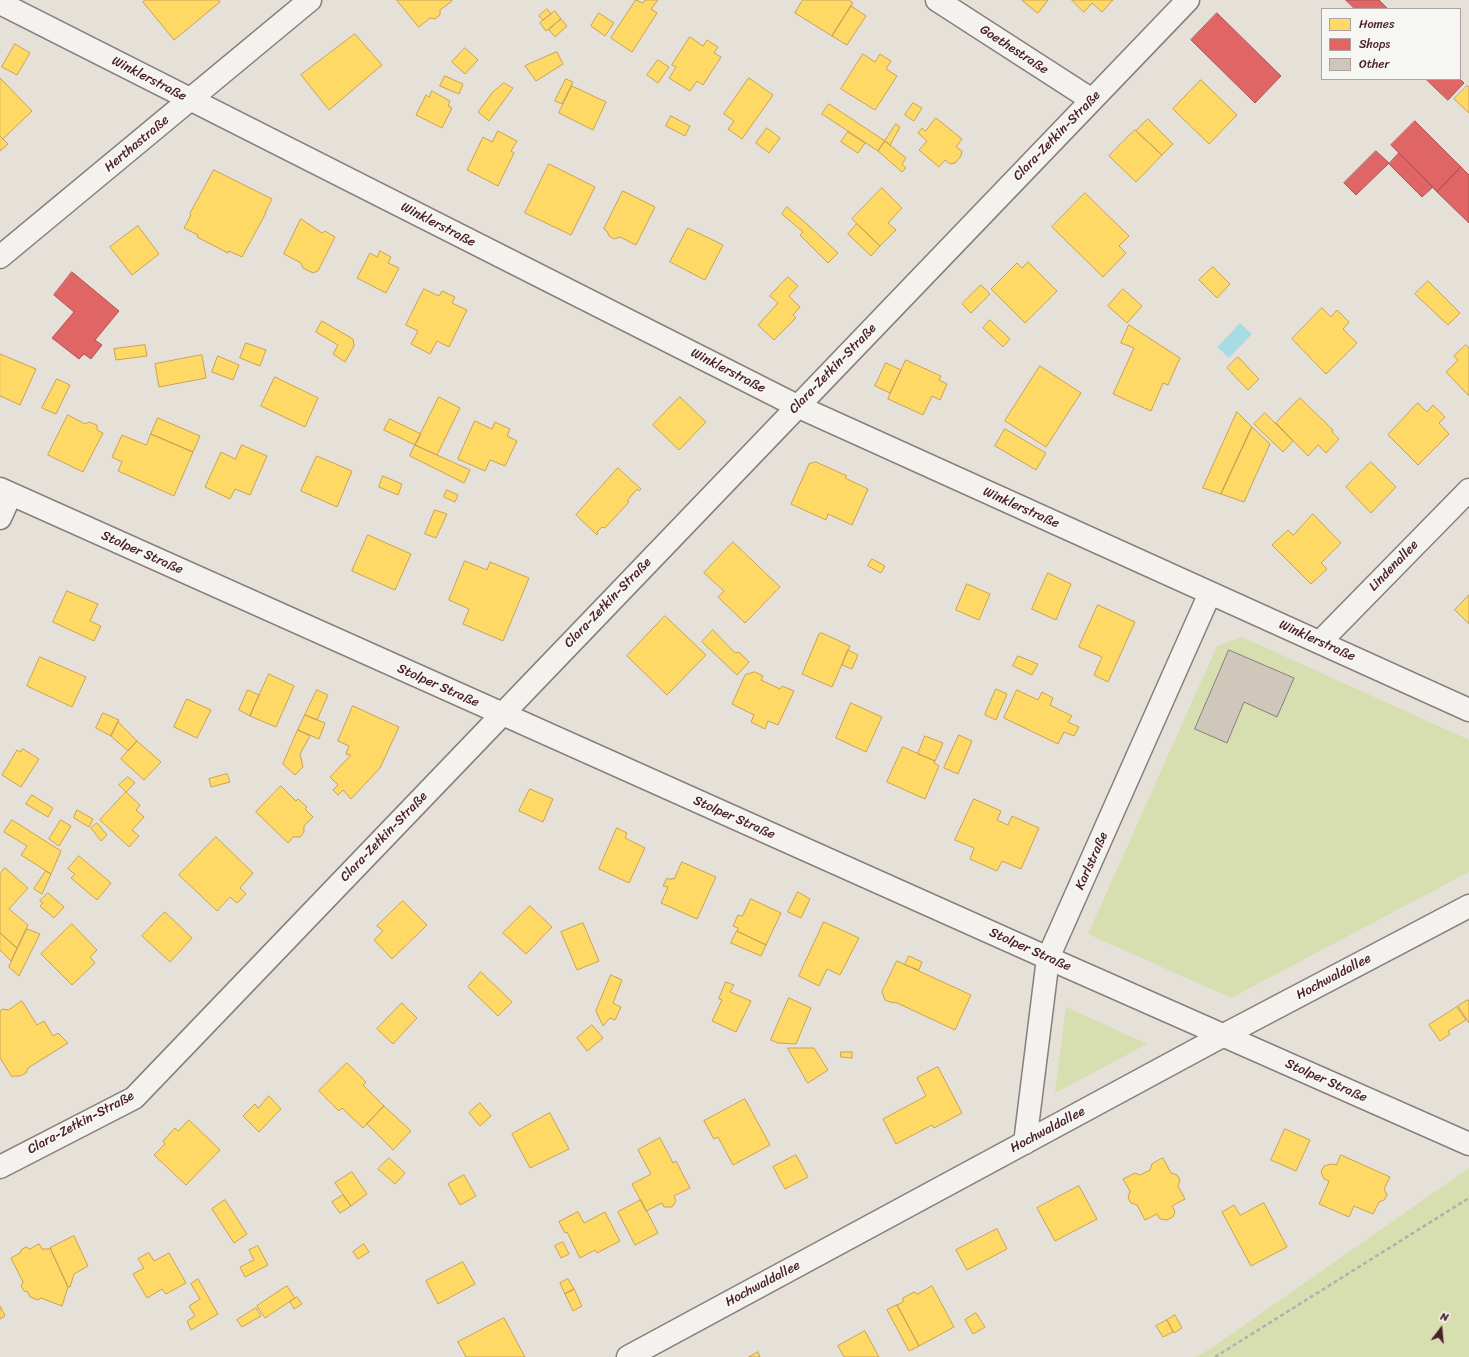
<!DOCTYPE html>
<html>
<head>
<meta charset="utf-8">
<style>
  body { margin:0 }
  #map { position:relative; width:1469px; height:1357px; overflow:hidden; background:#e6e1d8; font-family:Sriracha,sans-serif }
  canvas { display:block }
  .legend { position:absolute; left:1321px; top:8px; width:140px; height:72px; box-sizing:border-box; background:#f6f6f2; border:1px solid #b1a0a2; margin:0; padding:5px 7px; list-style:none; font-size:12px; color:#4a1f2b }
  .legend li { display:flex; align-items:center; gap:8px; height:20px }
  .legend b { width:20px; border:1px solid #b1a0a2 }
  .north { position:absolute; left:1421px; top:1309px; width:40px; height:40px; -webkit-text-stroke:3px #f6f6f2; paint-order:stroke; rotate:16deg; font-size:11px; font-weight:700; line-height:16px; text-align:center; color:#4a1f2b }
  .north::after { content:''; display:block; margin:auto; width:14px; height:18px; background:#4a1f2b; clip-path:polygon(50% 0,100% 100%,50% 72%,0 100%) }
</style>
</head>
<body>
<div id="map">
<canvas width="1469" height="1357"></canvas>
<ul class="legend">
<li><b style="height:11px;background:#ffd966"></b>Homes</li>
<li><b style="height:11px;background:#e06666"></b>Shops</li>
<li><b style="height:11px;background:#cfc7ba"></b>Other</li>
</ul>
<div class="north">N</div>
</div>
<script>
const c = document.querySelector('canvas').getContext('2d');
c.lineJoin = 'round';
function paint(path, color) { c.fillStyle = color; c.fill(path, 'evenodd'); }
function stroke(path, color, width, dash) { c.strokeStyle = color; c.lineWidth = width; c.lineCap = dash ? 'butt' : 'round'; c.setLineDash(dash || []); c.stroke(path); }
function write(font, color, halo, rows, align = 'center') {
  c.font = font + ' Sriracha,sans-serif'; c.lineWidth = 4; c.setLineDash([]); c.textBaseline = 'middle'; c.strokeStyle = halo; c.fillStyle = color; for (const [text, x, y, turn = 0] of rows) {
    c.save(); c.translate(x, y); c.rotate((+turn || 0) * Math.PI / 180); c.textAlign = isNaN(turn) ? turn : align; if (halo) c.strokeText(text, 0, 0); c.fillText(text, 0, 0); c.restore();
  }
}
const green = new Path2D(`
  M1242 637 1469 740V872L1231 998 1088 934 1217 646Z
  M1066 1007 1147 1044 1055 1093Z
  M1469 1168V1357H1195L1210 1349Z`);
const water = new Path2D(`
  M1240 323 1252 334 1229 358 1217 347Z`);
const homes = new Path2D(`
  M146 0H219L220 2 174 40 143 2Z
  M397 0H451L452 1 440 10V15L435 19 430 18 419 27Z
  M636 0 643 3 645 0H658L651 9 657 13 632 52 611 38Z
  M803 0H849L853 3 832 36 795 13Z
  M1022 0H1048L1038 13Z
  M1072 0H1113L1102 12 1092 3 1084 12Z
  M851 6 866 16 847 45 832 36Z
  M547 9 551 14 543 20 539 16Z
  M555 11 561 19 546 31 540 23Z
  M599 13 614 23 605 36 591 26Z
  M561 19 567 26 555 37 549 30Z
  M355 34 382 65 329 110 301 75Z
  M690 37 703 46 707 40 718 47 714 53 721 57 703 85 697 81 690 91 669 78 676 67 672 65Z
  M15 44 30 53 17 75 2 67Z
  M465 48 478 60 465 74 452 62Z
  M557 52 563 64 536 81 525 66Z
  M863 54 875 62 880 54 891 61 886 69 897 76 875 110 841 89Z
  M658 60 669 67 658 83 647 75Z
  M445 76 463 84 459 94 440 86Z
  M0 78 32 111 3 139 0 136Z
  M749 78 773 95 742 139 728 129 734 121 724 114Z
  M566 79 573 82 562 104 555 101Z
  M1201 80 1237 115 1209 144 1173 109Z
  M504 83 513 88 489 121 478 112 492 93Z
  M572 86 606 102 593 130 559 113Z
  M1467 86 1469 87V113L1454 99Z
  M432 91 450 101 448 106 452 108 442 128 416 115 426 95 429 97Z
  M913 103 922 108 914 121 905 115Z
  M829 104 885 141 878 151 822 114Z
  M671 116 690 126 685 136 666 126Z
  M936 118 962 139 956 147 962 151 961 156 955 163 950 164 945 160 939 167 919 150 927 141 918 133 922 128 925 131Z
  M1148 119 1173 144 1162 155 1136 131Z
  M896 124 900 127 890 145 885 141Z
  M767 128 780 138 769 153 756 143Z
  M1135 130 1162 155 1136 182 1109 156Z
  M498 131 517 141 511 151 514 153 498 186 467 170 483 137 492 142Z
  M848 132 865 143 858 153 841 142Z
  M0 136 8 144 0 151Z
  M885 141 906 158 902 164 906 168 902 172 878 151Z
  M549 164 595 187 571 235 525 213Z
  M214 170 272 199 265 213H266L242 257 229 251 228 253 197 237 198 235 184 228 191 215 190 214Z
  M882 188 902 208 888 223 896 230 880 246 852 219Z
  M623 191 655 207 636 245 620 237 614 239 609 236 607 231 604 229Z
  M1085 193 1129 236 1119 246 1126 253 1103 277 1052 227Z
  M787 207 808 225 838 253 828 263 800 235 803 232 782 214Z
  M301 219 322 233 325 231 335 237 318 271 313 273 303 268 301 263 284 254Z
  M857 224 880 246 871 256 848 234Z
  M138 226 159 254 132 275 110 247Z
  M688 228 723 245 705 280 670 262Z
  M380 251 391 257 388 263 399 268 386 293 357 278 370 253 377 257Z
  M1028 262 1057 291 1025 323 991 289 1017 263 1022 268Z
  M1213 267 1230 284 1217 298 1199 280Z
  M788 277 798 286 789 296 800 307 793 315 796 318 774 340 758 325 778 303 770 296Z
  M1428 281 1460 313 1448 325 1415 294Z
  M981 285 990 294 971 313 962 304Z
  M424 289 439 296 442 291 455 297 452 303 467 310 449 347 437 341 430 354 411 344 418 331 406 325Z
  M1123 289 1142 306 1127 323 1108 306Z
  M1322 308 1331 317 1337 310 1349 322 1343 329 1357 343 1326 374 1292 339Z
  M990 320 1010 339 1003 347 983 328Z
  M322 321 353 339 354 346 345 362 333 354 338 345 316 332Z
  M1129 325 1180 358 1168 385 1163 383 1151 411 1113 394 1134 348 1121 343Z
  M246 343 266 350 260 366 240 358Z
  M145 345 147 356 116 360 114 349Z
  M1466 345 1469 348V396L1446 372 1458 360 1454 356Z
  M0 354 36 369 20 405 0 396Z
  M202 355 206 378 159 387 155 364Z
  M218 356 239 365 233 380 212 372Z
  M1238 357 1259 379 1248 390 1227 368Z
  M906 360 941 376 939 380 947 384 940 400 932 396 923 415 888 399Z
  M886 363 901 370 890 393 875 386Z
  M1040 366 1081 393 1046 447 1005 421Z
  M275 377 318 398 305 427 261 406Z
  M57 379 70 385 56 414 42 408Z
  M439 397 460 408 437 455 415 445Z
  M680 397 706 422 679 450 653 425Z
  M1300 398 1333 430 1332 432 1339 439 1326 453 1318 445 1308 456 1276 423Z
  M1418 403 1427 412 1433 405 1445 417 1439 423 1449 434 1418 465 1388 435Z
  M1237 412 1252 427 1221 494 1203 488Z
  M1265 413 1293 441 1283 452 1254 424Z
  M68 415 85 424 89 422 97 425V430L103 433 83 472 48 455Z
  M158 418 200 436 193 452 151 434Z
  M390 419 421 434 415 445 384 430Z
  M475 421 492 429 495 422 510 429 507 436 517 441 505 466 490 460 485 471 458 459Z
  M1252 427 1270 444 1244 502 1221 494Z
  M1005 429 1046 453 1036 470 995 446Z
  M151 434 193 452 174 496 118 471 122 462 112 457 122 435 146 445Z
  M242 445 267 456 250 495 235 489 230 499 205 487 221 452 235 459Z
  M415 445 470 470 464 483 410 456Z
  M317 456 352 471 337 507 301 491Z
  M816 462 847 476 845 478 868 489 852 525 828 514 826 520 791 504 809 464Z
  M1371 462 1396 487 1371 513 1346 487Z
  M618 468 641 489 639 491 637 489 627 501 629 502 605 528 602 527 597 532 598 534 597 535 576 515Z
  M383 476 402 484 398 495 379 487Z
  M447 490 458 495 455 502 444 497Z
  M435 510 447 514 436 538 425 534Z
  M1313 514 1341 543 1321 563 1327 569 1311 584 1272 545 1288 530 1293 535Z
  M368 535 411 554 395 590 352 571Z
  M733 542 780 587 745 623 718 597 724 591 704 573Z
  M872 559 885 566 881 573 868 566Z
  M465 561 487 570 490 562 529 578 503 641 463 624 469 609 449 600Z
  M1048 573 1071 584 1056 620 1032 609Z
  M967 584 990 594 979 620 956 610Z
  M67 591 98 604 90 621 101 626 94 641 53 622Z
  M1469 595V624L1455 610Z
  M1098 605 1135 622 1108 682 1094 675 1102 657 1079 647Z
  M665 616 706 655 667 695 627 656Z
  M713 630 735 653 739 652 749 662 737 675 702 642Z
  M822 633 850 646 832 687 802 674 819 634Z
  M848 650 858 655 852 669 842 665Z
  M1018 656 1038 664 1032 675 1013 666Z
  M40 657 86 677 72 707 27 686Z
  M755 672 763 676 761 680 780 689 782 686 794 691 778 725 768 721 765 729 751 722 754 715 732 704 745 675Z
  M269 674 294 686 276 727 250 716Z
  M996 689 1007 694 996 720 985 715Z
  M248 690 259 695 250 716 239 710Z
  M317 690 328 695 317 720 305 715Z
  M1017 690 1038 700 1042 692 1053 698 1050 705 1072 716 1068 722 1079 727 1074 736 1064 732 1058 744 1004 718Z
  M187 699 211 710 197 738 174 727Z
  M851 703 882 717 866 752 836 738Z
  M353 706 399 727 380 768 351 799 343 790 338 795 333 790 338 785 330 777 351 755 346 754 349 746 338 741Z
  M103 713 119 720 111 736 96 728Z
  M305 715 325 723 319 739 298 730Z
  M118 722 137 741 128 751 111 736Z
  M298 730 310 736 300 754 303 767 295 775 283 764Z
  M959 735 972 741 958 774 944 768Z
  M925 736 943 743 935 761 918 754Z
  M137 741 161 762 144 780 121 759Z
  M903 747 935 761 934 763 939 766 925 799 887 782Z
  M23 749 39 759 21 787 2 775 17 750 20 752Z
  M227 774 230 782 211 787 209 779Z
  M128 777 135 783 126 792 119 785Z
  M281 786 296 801 298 799 307 807 305 809 313 817 304 826V832L300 837H293L288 843 256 812Z
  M530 789 553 799 543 822 519 811Z
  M126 792 140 805 136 810 144 817 132 830 139 836 129 847 100 820Z
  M32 795 53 808 48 817 26 804Z
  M974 799 1001 811 997 820 1008 825 1012 816 1039 828 1021 869 1002 861 997 871 970 859 974 848 955 840Z
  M77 810 93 819 89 827 74 818Z
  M12 820 61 851 51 874 21 855 27 846 4 832Z
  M61 820 71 826 59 846 49 839Z
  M97 823 107 835 101 841 91 828Z
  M617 828 627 833 625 838 645 848 629 883 599 869Z
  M216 837 253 873 240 888 246 894 237 903 230 897 217 911 179 875Z
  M79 856 111 883 97 900 71 878 75 874 68 869Z
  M682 862 716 877 697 919 661 903 668 887 663 886 667 878 671 880 672 878 674 879Z
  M5 868 28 888 9 909 28 925 17 948 0 933V874Z
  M46 871 51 874 42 894 34 889Z
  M798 892 810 899 801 918 788 912Z
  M48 893 64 907 54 918 40 906 43 903 40 901Z
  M751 899 781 913 766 945 737 931 738 928 733 926 738 915 742 916Z
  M403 901 427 925 392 959 374 940 383 931 377 926Z
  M530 906 552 927 526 954 503 933Z
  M165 912 192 938 170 962 142 936Z
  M824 922 859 938 840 975 827 969 819 986 799 976Z
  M583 923 599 961 577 970 561 932Z
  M72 924 97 950 90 957 95 963 72 985 41 954Z
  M27 929 40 934 19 976 9 967Z
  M737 931 766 945 761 956 731 943Z
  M0 933 17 948 11 961 0 950Z
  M909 956 922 962 919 970 905 965Z
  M897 961 971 995 955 1030 895 1002 893 1003 885 1000 882 992Z
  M481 972 512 1002 498 1016 468 987Z
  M611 975 622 980 613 1003 621 1007 615 1020 610 1018 603 1026 596 1011Z
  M726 982 734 985 730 992 751 1001 736 1032 712 1021 722 1000 719 999Z
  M789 998 811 1008 796 1044 778 1043 771 1040Z
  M1468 1000 1469 1002V1023L1458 1006Z
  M22 1001 37 1025 44 1021 53 1036 58 1033 68 1043 28 1068 26 1073 20 1076H14L12 1077 0 1058V1011L3 1009 8 1010Z
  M402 1003 417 1018 393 1044 377 1029Z
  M1457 1007 1466 1020 1448 1031 1450 1034 1440 1041 1429 1025Z
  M592 1025 603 1038 587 1051 577 1038Z
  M788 1048H814L828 1070 808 1083Z
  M841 1052H852V1058L841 1057Z
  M347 1063 366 1082 363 1085 384 1106 363 1128 342 1108 339 1111 319 1091Z
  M938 1067 962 1113 934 1128 932 1125 896 1144 883 1119 926 1096 917 1078Z
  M269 1096 281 1109 259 1132 243 1116 255 1104 258 1108Z
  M745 1099 770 1145 733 1165 718 1137 714 1139 704 1121Z
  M480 1103 491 1116 480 1126 469 1113Z
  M384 1106 411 1131 393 1150 367 1124Z
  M550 1113 569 1149 530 1168 512 1134Z
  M189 1120 220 1150 186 1185 154 1155 165 1144 163 1141 175 1128 178 1131Z
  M1285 1129 1310 1140 1296 1171 1271 1160Z
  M660 1138 673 1163 676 1161 690 1188 674 1196 676 1201 672 1207H664L662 1203 646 1211 632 1184 651 1174 638 1150Z
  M796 1155 808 1177 785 1189 773 1167Z
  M1341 1155 1390 1177 1384 1189 1387 1195 1384 1200 1379 1202 1373 1214 1354 1206 1349 1217 1319 1204 1329 1181 1324 1179 1321 1172 1324 1166 1331 1164 1336 1165Z
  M389 1158 405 1173 395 1184 378 1169Z
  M1163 1158 1171 1173 1177 1175 1180 1180 1178 1186 1185 1199 1172 1206 1175 1211 1173 1217 1167 1220 1160 1219 1157 1214 1145 1220 1137 1205 1131 1203 1128 1198 1130 1191 1123 1179 1135 1173 1140 1175 1150 1170 1152 1164Z
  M352 1172 367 1194 351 1206 335 1183Z
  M464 1175 476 1196 460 1205 448 1184Z
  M1079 1186 1097 1219 1055 1241 1037 1208Z
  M343 1195 351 1206 340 1213 332 1202Z
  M225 1200 247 1234 234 1243 212 1209Z
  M641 1200 658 1233 635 1245 618 1212Z
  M1264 1203 1287 1247 1251 1266 1222 1212 1234 1205 1240 1215Z
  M578 1212 584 1223 605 1212 620 1241 597 1253 595 1250 580 1258 567 1232 565 1233 559 1222Z
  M997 1229 1007 1249 967 1270 956 1250Z
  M74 1236 88 1266 74 1274 70 1287H68L50 1248Z
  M563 1242 569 1254 561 1258 555 1246Z
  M39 1244 42 1249H49L50 1248 68 1287 62 1306 41 1298 38 1300 30 1297 28 1292 24 1291 21 1286 23 1282 11 1258 20 1253 21 1250 26 1247 30 1249Z
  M364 1244 369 1252 358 1259 353 1252Z
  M258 1246 268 1265 245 1277 240 1267 254 1260 249 1250Z
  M149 1253 154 1261 169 1253 186 1283 166 1294 162 1289 147 1298 133 1274 144 1268 138 1259Z
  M463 1262 475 1284 438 1304 426 1281Z
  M198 1279 218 1314 191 1330 187 1321 195 1316 189 1306 200 1299 191 1284Z
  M568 1279 574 1289 565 1294 560 1283Z
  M287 1286 295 1298 265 1318 257 1306Z
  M932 1286 954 1327 919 1346 897 1305 903 1302V1298L914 1292 917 1294Z
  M574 1289 582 1306 573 1311 565 1294Z
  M297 1297 302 1304 294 1309 290 1302Z
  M897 1305 919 1346 909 1351 887 1310Z
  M0 1306 5 1316 0 1319Z
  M256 1308 261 1316 242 1327 237 1320Z
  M976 1313 985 1327 973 1334 965 1320Z
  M1175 1315 1182 1328 1174 1333 1167 1320Z
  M504 1318 525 1357H466L458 1342Z
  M1167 1320 1173 1332 1163 1337 1156 1326Z
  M865 1331 879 1357H844L838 1346Z
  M758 1352 760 1357H749Z`);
const shops = new Path2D(`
  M1346 0H1379L1388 9H1355Z
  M1217 13 1281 76 1255 103 1191 40Z
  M1426 79H1460L1464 83 1448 100Z
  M1415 121 1461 167 1437 192 1391 145Z
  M1376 151 1389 163 1356 195 1344 183Z
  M1399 153 1433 187 1422 197 1389 164Z
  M1461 167 1469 175V223L1437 192Z
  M72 272 119 311 95 340 102 345 91 359 84 354 79 359 52 338 74 312 54 295Z`);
const building = new Path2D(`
  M1229 650 1294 678 1277 717 1244 702 1227 743 1195 729Z`);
const path = new Path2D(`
  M1215 1357 1469 1198`);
const minor = new Path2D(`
  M937 0 1092 100
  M0 3 797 406 1469 710
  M0 257 310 0
  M0 489 1048 958 1469 1144
  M0 518 11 494
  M1320 642 1469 490
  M1025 1143 1048 958 1210 593
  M0 1167 134 1098 1188 0
  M628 1357 1224 1035 1469 906`);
const streetNames = [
  ["Goethestraße",1014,50,33],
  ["Winklerstraße",149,79,27],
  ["Clara-Zetkin-Straße",1057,136,-46],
  ["Herthastraße",137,144,-40],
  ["Winklerstraße",438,225,27],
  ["Clara-Zetkin-Straße",833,369,-46],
  ["Winklerstraße",728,371,27],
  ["Winklerstraße",1021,508,24],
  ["Stolper Straße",142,553,24],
  ["Lindenallee",1394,566,-46],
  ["Clara-Zetkin-Straße",608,603,-46],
  ["Winklerstraße",1317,641,24],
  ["Stolper Straße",438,686,24],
  ["Stolper Straße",734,818,24],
  ["Clara-Zetkin-Straße",384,837,-46],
  ["Karlstraße",1092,861,-66],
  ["Stolper Straße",1030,950,24],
  ["Hochwaldallee",1334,977,-28],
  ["Stolper Straße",1326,1081,24],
  ["Clara-Zetkin-Straße",81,1123,-28],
  ["Hochwaldallee",1048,1130,-28],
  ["Hochwaldallee",763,1284,-28]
];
paint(green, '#d7deb0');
paint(water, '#a7dce5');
paint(homes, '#ffd966');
stroke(homes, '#c9a154', 1);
paint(shops, '#e06666');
stroke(shops, '#b35154', 1);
paint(building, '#cfc7ba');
stroke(building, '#887e7c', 1);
stroke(minor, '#887e7c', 25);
stroke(path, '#b4afae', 2.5, [4, 3]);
stroke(minor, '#f3f2ef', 22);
write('13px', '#4a1f2b', '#f6f6f2', streetNames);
</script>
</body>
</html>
